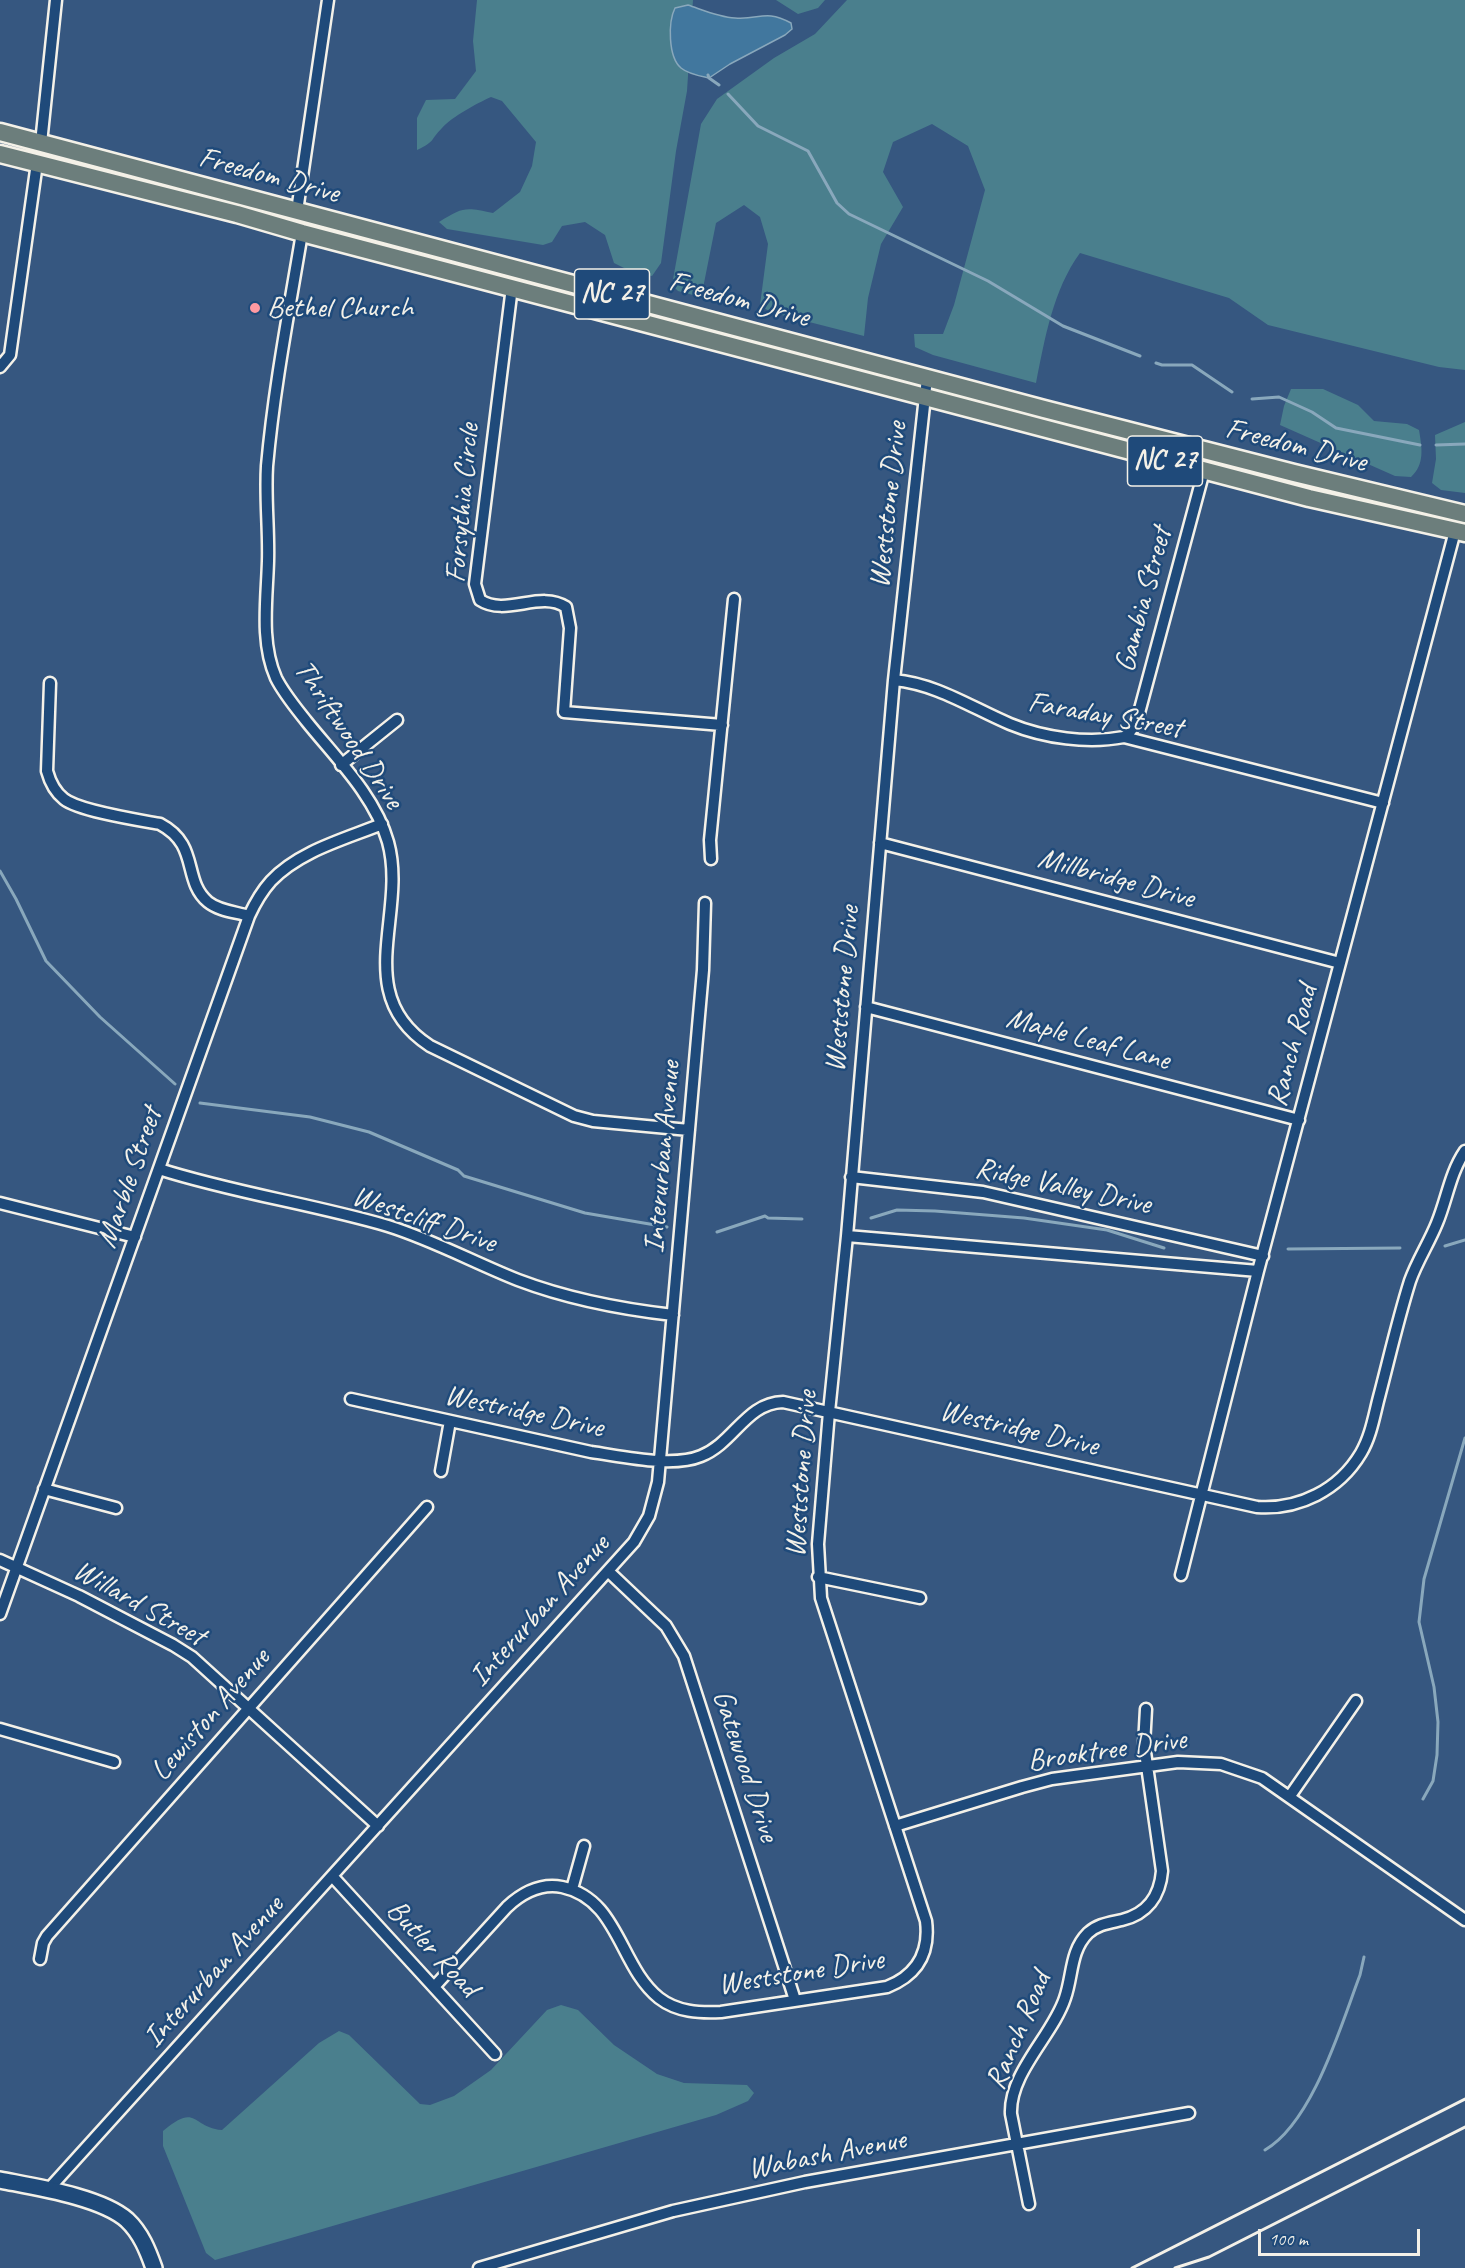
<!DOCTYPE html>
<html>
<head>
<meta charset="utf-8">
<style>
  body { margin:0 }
  #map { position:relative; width:1465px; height:2268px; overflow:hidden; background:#365780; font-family:Caveat,sans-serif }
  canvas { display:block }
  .scale { position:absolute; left:1258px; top:2229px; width:162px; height:27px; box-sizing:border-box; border:3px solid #f4f1e8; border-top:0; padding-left:8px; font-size:18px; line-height:21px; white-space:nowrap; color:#f4f1e8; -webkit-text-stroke:4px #1f4a7a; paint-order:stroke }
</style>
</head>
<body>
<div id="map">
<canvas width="1465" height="2268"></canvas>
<div class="scale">100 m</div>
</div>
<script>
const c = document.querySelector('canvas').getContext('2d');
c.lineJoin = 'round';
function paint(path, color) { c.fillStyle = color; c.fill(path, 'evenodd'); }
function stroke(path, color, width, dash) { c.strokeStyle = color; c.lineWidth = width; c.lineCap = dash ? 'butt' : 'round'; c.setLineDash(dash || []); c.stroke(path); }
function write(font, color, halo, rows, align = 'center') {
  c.font = font + ' Caveat,sans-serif'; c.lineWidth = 5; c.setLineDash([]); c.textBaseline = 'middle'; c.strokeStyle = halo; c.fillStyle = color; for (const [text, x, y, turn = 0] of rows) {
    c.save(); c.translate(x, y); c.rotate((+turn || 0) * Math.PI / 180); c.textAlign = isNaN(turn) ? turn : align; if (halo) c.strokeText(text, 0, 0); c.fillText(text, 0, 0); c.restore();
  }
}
const green = new Path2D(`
  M477 0H693L687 91 676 151 661 263 652 276 634 273 614 263 605 235 585 222 562 226 552 242 543 245 447 229 439 222C463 207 465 207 493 213L520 192 532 166 536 142 502 101 491 97C476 104 453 116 442 128 430 140 436 141 417 150V118L426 100 455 99 476 71 473 41Z
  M776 0H825L818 8 798 14Z
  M847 0H1465V370L1439 367 1268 325 1229 298 1080 253C1053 290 1045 338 1036 383L933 355 915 347 914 334H943L954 305 985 190 968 146 932 124 893 142 883 172 903 207 881 244 868 298 864 336 770 312 760 305 768 244 760 217 744 205 716 223 703 288 693 295 678 291 672 285 701 124 717 99 774 58 815 34Z
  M1291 389H1323L1358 405 1374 421 1407 424 1419 430C1422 448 1425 464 1411 477L1395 476 1280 425 1284 406Z
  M1465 422V493L1441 490 1432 483 1436 459 1435 435Z
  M561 2005 578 2010 614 2045 657 2074 684 2083 747 2085 754 2093 748 2101 716 2115 215 2260 206 2253 163 2146V2131C197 2102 191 2127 222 2130L319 2043 339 2031 349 2035 420 2104 430 2105 454 2096 491 2070 547 2010Z`);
const water = new Path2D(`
  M688 5C703 10 719 17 735 18 760 20 765 9 791 23L792 29 785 35 730 64 709 78C700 76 688 74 681 68 668 57 668 22 675 8Z`);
const stream = new Path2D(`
  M708 75 709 78 719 85
  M728 94 758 126 808 151 837 203 849 214 988 281 1063 326 1140 356
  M1156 363 1162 365H1192L1232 392
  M1252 399 1279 397 1312 412 1336 428 1420 445
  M1436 445 1465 444
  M0 871 16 899 46 961 100 1017 175 1084
  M200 1103 310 1117 369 1132 458 1170 464 1176 585 1213 667 1227
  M871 1218 897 1210 935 1211 1024 1218 1107 1230 1164 1248
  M717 1232 765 1216 768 1218 802 1219
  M1445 1246 1465 1240
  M1288 1249 1400 1248
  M1423 1799 1433 1781 1437 1755 1438 1722 1434 1687 1419 1622 1424 1579 1465 1438
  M1265 2150C1313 2122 1341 2025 1360 1975L1364 1957`);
const street = new Path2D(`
  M41 143 56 0
  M297 211 328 0
  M302 233C289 311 274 388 267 466 265 498 269 530 268 561 267 599 260 642 276 678 284 694 296 708 307 722 336 758 375 796 388 842 408 914 350 994 430 1046L574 1116 593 1121 689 1130
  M512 287 475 584 480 600C506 617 540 590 566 607L570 628 564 712 722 725
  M0 367 10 355 37 163
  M894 680C937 684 972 708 1010 724 1044 738 1088 744 1124 737L1383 803
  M50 683 47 771C50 782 55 792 64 799 79 811 138 820 160 824 200 845 182 880 208 902 219 911 236 912 249 916
  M1124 737 1128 734 1136 724 1204 471
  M341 765 397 720
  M880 843 1340 963
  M711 859 710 840 734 599
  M866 1007 1299 1120
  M159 1169C234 1193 313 1204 388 1226 433 1240 475 1263 518 1280 568 1299 620 1309 673 1315
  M851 1177 983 1192 1263 1256
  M0 1203 135 1237
  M847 1236 1258 1271
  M351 1399 591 1452C621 1456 672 1468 701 1456 734 1443 746 1403 783 1402L1257 1507C1299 1510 1339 1490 1361 1453 1371 1436 1374 1416 1379 1397 1389 1359 1398 1319 1410 1281 1417 1261 1429 1243 1437 1223 1447 1199 1450 1173 1465 1151
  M441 1471 450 1421
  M44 1489 116 1508
  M0 1560 79 1596 173 1645 192 1657 378 1826
  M608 1571 666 1626 684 1656 795 2000
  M1181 1575 1258 1271 1455 531
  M818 1577 920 1598
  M0 1614 249 916C255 903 262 891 271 881 299 851 345 839 382 824
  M0 1729 114 1762
  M1290 1796 1356 1701
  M895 1826 1022 1787 1052 1779 1178 1762 1221 1764 1262 1778 1465 1920
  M333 1877 495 2054
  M572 1889 584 1846
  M40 1959 43 1943 47 1936 427 1507
  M434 1987 507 1907C522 1893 541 1883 562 1887 619 1899 619 1966 659 1998 677 2012 699 2013 721 2012L887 1987C917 1975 930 1953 926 1921L821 1598 818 1544 829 1412 847 1236 894 680 927 378
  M47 2191 634 1542 649 1516 658 1482 703 970 705 903
  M1029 2204 1011 2114C1009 2073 1053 2035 1065 1998 1073 1975 1070 1951 1088 1933 1098 1924 1109 1923 1122 1920 1147 1914 1160 1896 1162 1871L1144 1745 1146 1709
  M479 2268 673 2211 805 2182 1189 2113`);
const secondary = new Path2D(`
  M0 2180C35 2187 101 2197 127 2220 141 2233 148 2251 154 2268`);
const primary = new Path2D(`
  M0 132 1044 409 1294 473 1465 514
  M0 154 237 214 302 233 1309 498 1465 533`);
const rail = new Path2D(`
  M1132 2268 1465 2099
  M1175 2268 1209 2257 1465 2127`);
const markers = [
  [255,308,6,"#ff9aa2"]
];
const shields = [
  [612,294,75],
  [1165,461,75]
];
const shieldNames = [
  ["NC 27",612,294],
  ["NC 27",1165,461]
];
const streetNames = [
  ["Freedom Drive",269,176,15],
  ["Freedom Drive",739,300,15],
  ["Freedom Drive",1296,446,14],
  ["Forsythia Circle",463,503,-85],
  ["Weststone Drive",889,505,-84],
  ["Gambia Street",1144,600,-75],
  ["Faraday Street",1105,716,10],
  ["Thriftwood Drive",348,735,56],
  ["Millbridge Drive",1116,879,15],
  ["Weststone Drive",843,989,-85],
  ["Maple Leaf Lane",1088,1040,15],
  ["Ranch Road",1293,1046,-75],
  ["Interurban Avenue",663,1157,-85],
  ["Marble Street",130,1178,-71],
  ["Ridge Valley Drive",1063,1187,12],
  ["Westcliff Drive",424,1220,19],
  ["Westridge Drive",524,1412,12],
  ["Westridge Drive",1019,1429,13],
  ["Weststone Drive",802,1474,-86],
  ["Willard Street",139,1604,29],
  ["Interurban Avenue",540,1611,-48],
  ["Lewiston Avenue",211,1715,-49],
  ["Brooktree Drive",1107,1751,-8],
  ["Gatewood Drive",745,1766,72],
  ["Butler Road",432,1949,47],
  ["Interurban Avenue",214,1972,-48],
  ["Weststone Drive",801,1973,-9],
  ["Ranch Road",1019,2031,-67],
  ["Wabash Avenue",827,2155,-11]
];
const poiNames = [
  ["Bethel Church",267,308]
];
paint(green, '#4a7f8d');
paint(water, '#41779e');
stroke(water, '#89a8bc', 1.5);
stroke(stream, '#89a8bc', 3);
stroke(street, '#f4f1e8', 15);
stroke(secondary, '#f4f1e8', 20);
stroke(primary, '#f4f1e8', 21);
stroke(street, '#1f4a7a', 10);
stroke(secondary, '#1f4a7a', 15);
stroke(primary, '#6c7e7c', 16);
stroke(rail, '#f4f1e8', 3);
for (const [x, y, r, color] of markers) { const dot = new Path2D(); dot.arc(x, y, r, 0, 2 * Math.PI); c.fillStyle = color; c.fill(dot); stroke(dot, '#1f4a7a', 2); }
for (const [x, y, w] of shields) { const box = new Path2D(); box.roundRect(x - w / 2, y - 25, w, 50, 4.5); c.fillStyle = '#1f4a7a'; c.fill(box); stroke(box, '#f4f1e8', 1.5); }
write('bold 28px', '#f4f1e8', null, shieldNames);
write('30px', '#f4f1e8', '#1f4a7a', streetNames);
write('30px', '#f4f1e8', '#1f4a7a', poiNames, 'left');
</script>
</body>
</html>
